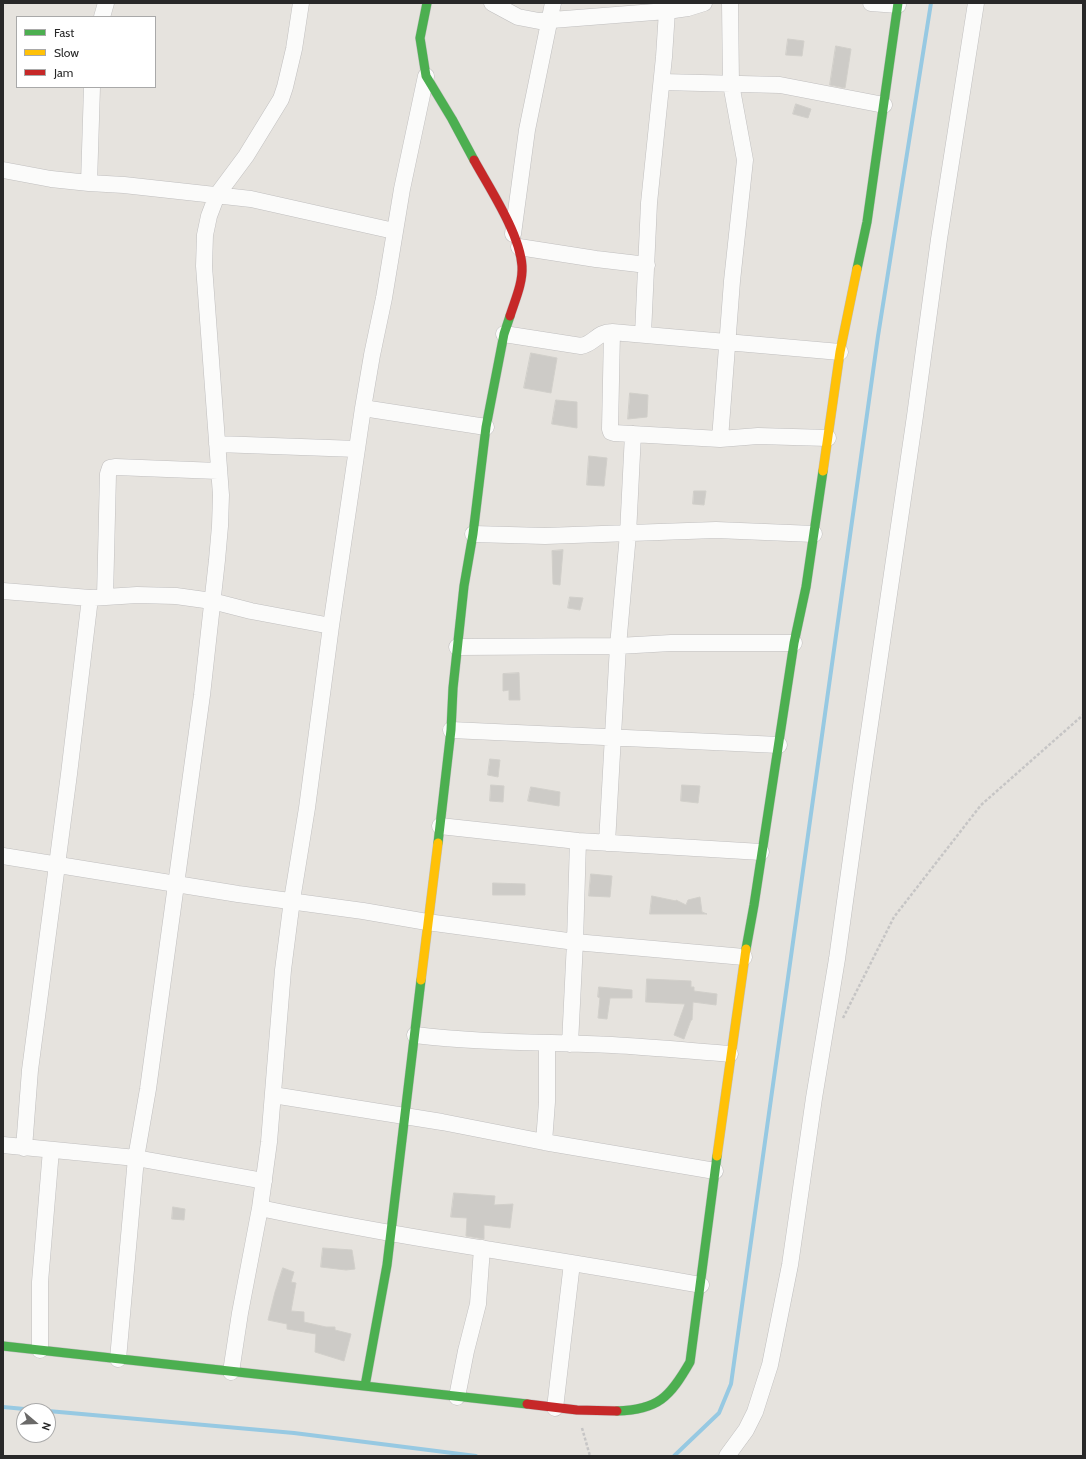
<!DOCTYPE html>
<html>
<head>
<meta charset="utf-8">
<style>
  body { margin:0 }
  #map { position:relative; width:1086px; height:1459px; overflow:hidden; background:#e6e3de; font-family:Cabin,sans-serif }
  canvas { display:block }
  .frame { position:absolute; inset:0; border:4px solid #282828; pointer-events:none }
  .legend { position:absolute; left:16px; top:16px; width:140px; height:72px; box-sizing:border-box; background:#fff; border:1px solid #a9a9a9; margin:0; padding:5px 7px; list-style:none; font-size:12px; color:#282828 }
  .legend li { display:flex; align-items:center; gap:8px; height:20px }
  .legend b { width:20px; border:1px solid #a9a9a9 }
  .north { position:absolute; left:16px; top:1403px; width:40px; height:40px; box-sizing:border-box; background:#fff; border:1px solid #a9a9a9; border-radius:50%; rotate:109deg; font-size:11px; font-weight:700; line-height:16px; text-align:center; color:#282828 }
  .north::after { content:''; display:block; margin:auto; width:14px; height:18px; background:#6a6968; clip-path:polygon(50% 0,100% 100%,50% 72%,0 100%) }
</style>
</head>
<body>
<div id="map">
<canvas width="1086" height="1459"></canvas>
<div class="frame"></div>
<ul class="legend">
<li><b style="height:5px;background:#4caf50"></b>Fast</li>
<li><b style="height:5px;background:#ffc107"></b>Slow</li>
<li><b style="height:5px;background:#c62828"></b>Jam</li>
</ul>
<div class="north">N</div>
</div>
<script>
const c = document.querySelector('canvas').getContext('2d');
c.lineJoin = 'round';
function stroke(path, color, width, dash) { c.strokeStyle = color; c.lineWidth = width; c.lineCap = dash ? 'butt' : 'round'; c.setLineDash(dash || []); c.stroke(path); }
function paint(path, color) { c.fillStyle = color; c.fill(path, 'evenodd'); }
const stream = new Path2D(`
  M3 1407 46 1411
  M48 1411 294 1433 476 1456
  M674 1456 719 1413 731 1384 878 336 931 3`);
const building = new Path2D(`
  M788 39 804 41 802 56 786 55Z
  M836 46 851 49 845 88 830 85Z
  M796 104 811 109 808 118 793 114Z
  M531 353 557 358 551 393 524 388Z
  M630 393 648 395 647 417 628 419Z
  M556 400 577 402V428L552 424Z
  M589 456 607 458 604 486 587 485Z
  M694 491H706L704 505 693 504Z
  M563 550 560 585 553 584 552 551Z
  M570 597 583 598 580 610 568 608Z
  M519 673 520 700H509V690L503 691V674Z
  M490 759 500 760 498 777 488 775Z
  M491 785 504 786 503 802 490 801Z
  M682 785 700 786 698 803 681 801Z
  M531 787 560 792 559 806 528 801Z
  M591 874 612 876 610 897 589 896Z
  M493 883 525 884V895H493Z
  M652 896 676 901V900L686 905 688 900 700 897 702 912 707 914H650Z
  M647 979 691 981V987H694V991L717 994 716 1005 693 1002 692 1020H691L684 1039 674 1035 685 1004 646 1002Z
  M599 987 632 990V998H610L607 1019 598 1018 600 998 598 997Z
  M454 1193 495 1196 494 1205 513 1204 510 1228 484 1225V1239L466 1236 467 1218 451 1217Z
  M173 1207 185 1209 184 1220 172 1219Z
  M323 1248 352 1250 355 1269 346 1270 321 1267Z
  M283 1268 294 1272 291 1282 296 1283 291 1311 304 1312V1322L326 1327H335V1330L351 1334 344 1361 315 1352 316 1334 287 1329V1324L268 1320 275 1292Z`);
const path = new Path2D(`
  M843 1018 894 917 981 805 1083 715
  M582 1428 590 1456`);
const street = new Path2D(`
  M492 3 518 17 539 21 667 11 688 8 704 3
  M871 3 898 5
  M102 17 106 3
  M662 82 780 85 884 105
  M3 170 51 179 89 183 124 185 251 199 394 231
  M89 183 92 87
  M513 234 527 130 553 3
  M519 247 596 259 647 265
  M612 332 610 429 611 432 614 433 720 439 758 436 828 438
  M504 334 581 346C594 344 597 332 612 332L840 352
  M643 334 649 203 664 57 667 11
  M363 408 486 427
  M720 439 732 281 745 160 731 84 730 3
  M217 444 357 449
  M473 534 545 536 716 530 814 534
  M3 591 90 598 137 595 176 596 212 601 251 611 331 626
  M105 597 108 474 110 468 116 467 218 471
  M457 647 618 646 671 643H794
  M451 730 779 745
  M440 826 578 841 761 852
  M607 843 618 646 628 534 633 434
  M3 856 238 894 363 911 427 922 575 942 744 957
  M415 1035C480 1043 546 1042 612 1045 651 1047 691 1051 730 1054
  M570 1044 575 942 578 841
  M273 1095 442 1122 544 1142 715 1171
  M544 1142 547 1102V1044
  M3 1145 136 1158 264 1181
  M24 1148 30 1070 69 774 90 598
  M260 1208C406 1239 554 1258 701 1285
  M40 1350V1282L51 1150
  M118 1359 136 1158 148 1089 202 695 217 560 220 526 221 495 204 266 205 235 209 216 217 195 246 156 281 99 285 87 294 49 301 3
  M231 1372 240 1313 260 1208 269 1142 283 970 292 900 307 808 331 626 363 408 372 355 384 298 402 189 426 76
  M457 1397 466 1351 478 1304 482 1248
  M555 1408 572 1263
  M727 1456 746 1430 755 1412 770 1365 790 1265 814 1098 837 959 861 786 915 416 939 239 976 3`);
const fast = new Path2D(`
  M427 3 420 38 426 76 452 119 474 160
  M857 269 867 222 898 3
  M438 843 451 730 453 688 464 586 473 534 486 427 504 334 510 316
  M746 949 754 905 794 643 806 587 823 471
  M3 1346 527 1404
  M365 1386 387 1265 421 980
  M617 1411C658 1410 670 1397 690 1362L717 1156`);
const slow = new Path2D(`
  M823 471 840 352 857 269
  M421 980 438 843
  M717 1156 746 949`);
const jam = new Path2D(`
  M474 160C490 189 520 234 522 266 523 283 515 300 510 316
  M527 1404 577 1410 617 1411`);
stroke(stream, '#97c9e2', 4);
paint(building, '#cdcbc7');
stroke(building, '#d1cfca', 1);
stroke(street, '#c0bfbf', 17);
stroke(fast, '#c0bfbf', 10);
stroke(slow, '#c0bfbf', 10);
stroke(jam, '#c0bfbf', 10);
stroke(path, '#c6c5c5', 2.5, [3, 2]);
stroke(street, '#fbfbfa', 16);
stroke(fast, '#4caf50', 9);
stroke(slow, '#ffc107', 9);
stroke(jam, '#c62828', 9);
</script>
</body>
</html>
